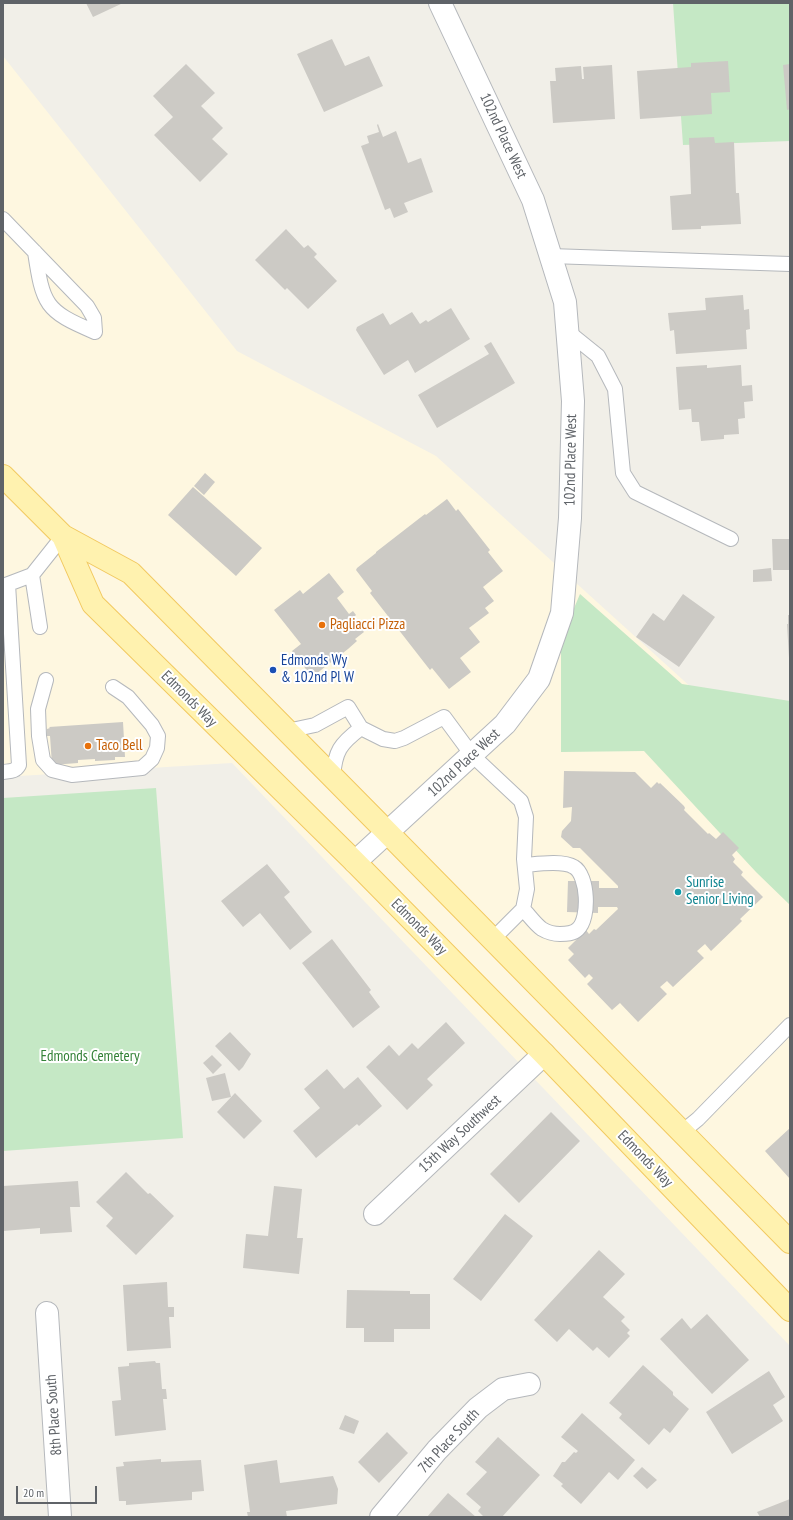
<!DOCTYPE html>
<html>
<head>
<meta charset="utf-8">
<style>
  body { margin:0 }
  #map { position:relative; width:793px; height:1520px; overflow:hidden; background:#f1efe8; font-family:"PT Sans Narrow",sans-serif }
  canvas { display:block }
  .frame { position:absolute; inset:0; border:4px solid #5f6368; pointer-events:none }
  .scale { position:absolute; left:16px; top:1486px; width:81px; height:18px; box-sizing:border-box; border:2px solid #5f6368; border-top:0; padding-left:5px; font-size:12px; line-height:14px; white-space:nowrap; color:#5f6368; -webkit-text-stroke:3px #fff; paint-order:stroke }
</style>
</head>
<body>
<div id="map">
<canvas width="793" height="1520"></canvas>
<div class="frame"></div>
<div class="scale">20 m</div>
</div>
<script>
const c = document.querySelector('canvas').getContext('2d');
c.lineJoin = 'round';
function paint(path, color) { c.fillStyle = color; c.fill(path, 'evenodd'); }
function stroke(path, color, width, dash) { c.strokeStyle = color; c.lineWidth = width; c.lineCap = dash ? 'butt' : 'round'; c.setLineDash(dash || []); c.stroke(path); }
function write(font, color, halo, rows, align = 'center') {
  c.font = font + ' "PT Sans Narrow",sans-serif'; c.lineWidth = 4; c.setLineDash([]); c.textBaseline = 'middle'; c.strokeStyle = halo; c.fillStyle = color; for (const [text, x, y, turn = 0] of rows) {
    c.save(); c.translate(x, y); c.rotate((+turn || 0) * Math.PI / 180); c.textAlign = isNaN(turn) ? turn : align; if (halo) c.strokeText(text, 0, 0); c.fillText(text, 0, 0); c.restore();
  }
}
const commercial = new Path2D(`
  M3 56 237 351 436 456 790 777V1346L232 763 3 777Z`);
const green = new Path2D(`
  M673 3H790V141L683 145Z
  M580 594 682 684 790 701V905L756 872 644 751 561 752V639Z
  M156 788 183 1138 3 1151V798Z`);
const building = new Path2D(`
  M86 3H123L93 17Z
  M332 39 345 66 369 56 383 86 324 112 297 54Z
  M728 61 730 92 711 93 712 114 640 119 637 71 691 67V63Z
  M186 64 215 93 201 106 223 128 212 139 228 154 200 182 154 135 173 117 153 96Z
  M790 64V109L787 110 783 65Z
  M612 65 615 119 553 123 550 81H556L555 68 581 66 582 79H584L583 67Z
  M378 124 383 137 396 131 408 163 421 158 433 192 404 203 408 212 394 218 390 208 385 210 361 146 369 143 367 136 379 132 377 125Z
  M714 137 715 143 734 142 736 193H739L741 224 701 226V229L672 230 670 196 691 194 689 138Z
  M286 229 304 248 308 245 317 254 314 257 337 281 308 309 287 288 285 290 255 260Z
  M743 295 744 310 749 309 750 329 746 330 747 349 676 354 674 330 670 331 668 313 706 310 705 298Z
  M451 308 470 339 415 373 408 360 384 375 356 330 357 327 383 313 390 325 412 312 420 324 426 320 428 322Z
  M491 342 515 383 437 428 418 395 489 354 484 346Z
  M707 365V368L741 365 742 386 752 385 753 401 744 402 745 418 738 419 739 434 724 435V439L701 441 699 422H692L691 409 679 410 676 367Z
  M205 473 215 482 204 495 194 486Z
  M193 487 262 548 236 576 168 515Z
  M447 499 456 511 458 509 490 550 488 552 503 571 483 587 494 601 485 608 489 613 469 628 480 642 460 658 471 672 449 689 432 668 430 670 370 593 372 591 356 570 357 568 376 553V552L425 514 426 515Z
  M772 539H790V570H773Z
  M771 568 772 581 753 582V570Z
  M329 573 344 592 337 598 349 614 353 611 356 615 353 618 364 632 355 639 357 641 348 649 312 677 292 651 301 644 274 610 300 590 303 594Z
  M683 594 715 617 679 667 636 637 653 613 664 621Z
  M788 615H790V658H789L787 624H788Z
  M123 722 125 757H115V760L95 761V759L78 760V763L52 765 50 736H47V729L50 728 49 727Z
  M564 771 635 772 651 788 657 782 659 784 660 783 684 806 685 808 684 810 708 834 709 833 716 839 723 832 739 848 732 855 735 859 733 862 743 872 741 875 763 897 740 919 742 921 738 925 711 951 705 944 697 951 704 958 673 987 667 981 660 987 667 994 638 1022 620 1003 612 1010 587 984 593 978 589 974 585 978 568 960 574 954 568 948 586 930 589 934 594 929 596 930 618 909 617 907H598V913L567 912 568 881H599V888H618V886L580 848H573L561 837 562 831 571 821 572 807 563 808Z
  M267 864 290 892 284 897 312 932 290 950 260 913 243 927 221 901Z
  M332 939 371 990 369 992 380 1007 353 1028 302 963Z
  M446 1022 465 1043 427 1079 433 1085 407 1110 366 1067 389 1045 399 1056 412 1043 418 1049Z
  M230 1032 251 1054 243 1067 239 1071 215 1046Z
  M212 1055 222 1065 213 1074 203 1063Z
  M327 1069 344 1089 358 1077 382 1106 359 1126 357 1124 316 1158 293 1131 320 1108 304 1089Z
  M225 1073 231 1097 212 1101 206 1078Z
  M235 1093 262 1121 244 1139 217 1112Z
  M551 1112 580 1141 519 1203 490 1174Z
  M790 1128V1179L765 1151Z
  M126 1172 148 1194 150 1193 174 1216 136 1255 106 1226 113 1218 96 1202Z
  M78 1181 80 1207H70L72 1232 40 1234V1228L3 1231V1186Z
  M274 1186 302 1189 297 1238H303L299 1274 243 1268 246 1234 268 1236Z
  M505 1214 533 1236 481 1301 453 1279Z
  M599 1250 625 1274 603 1297 625 1317 621 1321 630 1330 627 1333 630 1336 609 1358 597 1347 593 1351 569 1329 557 1342 534 1320Z
  M167 1282 168 1307H174V1317H169L171 1348 127 1351 123 1285Z
  M347 1290 410 1291V1294H430V1329H394V1342H364V1328H346Z
  M707 1314 749 1360 712 1394 660 1339 682 1318 691 1329Z
  M155 1361 156 1363H160L162 1389H166L167 1399H163L166 1430 115 1436 112 1401 121 1400 118 1367 129 1366V1363Z
  M643 1365 673 1392V1395L689 1409 670 1433 664 1428 649 1445 619 1418 622 1414 609 1403Z
  M769 1371 785 1397 773 1405 783 1421 732 1454 706 1412Z
  M582 1413 635 1460 618 1480 609 1472 581 1504 561 1486 563 1484 553 1476 562 1462H565L574 1452 576 1453 578 1451 561 1437Z
  M345 1415 359 1421 354 1434 339 1429Z
  M387 1432 408 1453 379 1483 358 1462Z
  M498 1437 540 1475 502 1517H484L478 1511 481 1507 466 1494 487 1472 475 1462Z
  M161 1459V1462L201 1460 204 1491 192 1492V1500L126 1505V1501H119L116 1467 124 1466 123 1462Z
  M277 1460 280 1483 333 1476 338 1489 337 1504 286 1511 287 1517H248L247 1512H250L244 1465Z
  M642 1467 657 1480 647 1489 633 1476Z
  M448 1493 476 1517H427Z
  M790 1499V1517H760L757 1512Z`);
const service = new Path2D(`
  M3 219 87 306 94 318 95 332C45 311 43 305 35 252
  M550 256 790 264
  M567 331 598 356 615 389 623 473 635 492 731 539
  M32 575 40 627
  M3 586 32 575 63 536
  M46 680 38 709 39 736 43 760 52 770 72 775 142 768 152 759 157 748 158 736 152 725 128 697 113 687
  M287 731 315 725 348 707 361 728 383 739 395 741 404 738 444 717 472 755 521 801 526 817 524 859 527 889 523 909 493 939
  M3 772C10 771 15 772 19 765L8 584
  M333 777C335 751 340 744 361 728
  M523 909C529 915 535 924 542 929 547 932 555 934 560 934 566 934 573 934 578 929 590 918 588 875 574 867 563 860 537 864 525 865
  M682 1132 698 1119 790 1025`);
const minor = new Path2D(`
  M355 862 505 724 539 679 562 613 570 518 573 401 565 302 533 200 440 3
  M375 1214 544 1054
  M47 1313 60 1517
  M381 1517 437 1450 478 1408 503 1389 529 1384`);
const primary = new Path2D(`
  M3 476 63 536 131 573 388 833 790 1242
  M63 536 93 604 355 862 544 1054 790 1310`);
const markers = [
  [322,625,4,"#e8710a"],
  [273,670,4,"#1a4fb4"],
  [88,746,4,"#e8710a"],
  [678,892,4,"#0f9aa8"]
];
const streetNames = [
  ["102nd Place West",503,136,65],
  ["102nd Place West",571,460,-89],
  ["Edmonds Way",189,699,45],
  ["102nd Place West",464,763,-43],
  ["Edmonds Way",419,927,45],
  ["15th Way Southwest",460,1134,-43],
  ["Edmonds Way",645,1159,46],
  ["8th Place South",54,1415,-94],
  ["7th Place South",449,1441,-47]
];
const foodNames = [
  ["Pagliacci Pizza",330,625],
  ["Taco Bell",96,746]
];
const transitNames = [
  ["Edmonds Wy",281,661],
  ["& 102nd Pl W",281,678]
];
const cultureNames = [
  ["Sunrise",686,883],
  ["Senior Living",686,900]
];
const parkNames = [
  ["Edmonds Cemetery",90,1057]
];
paint(commercial, '#fef7e0');
paint(green, '#c5e8c5');
paint(building, '#cccac5');
stroke(service, '#b5b8bc', 16);
stroke(minor, '#b5b8bc', 24);
stroke(primary, '#f2c960', 24);
stroke(service, '#fff', 14);
stroke(minor, '#fff', 22);
stroke(primary, '#fff2af', 22);
for (const [x, y, r, color] of markers) { const dot = new Path2D(); dot.arc(x, y, r, 0, 2 * Math.PI); c.fillStyle = color; c.fill(dot); stroke(dot, '#fff', 1.5); }
write('15px', '#5f6368', '#fff', streetNames);
write('15px', '#c56008', '#fff', foodNames, 'left');
write('15px', '#164399', '#fff', transitNames, 'left');
write('15px', '#0d838f', '#fff', cultureNames, 'left');
write('15px', '#348238', '#fff', parkNames);
</script>
</body>
</html>
